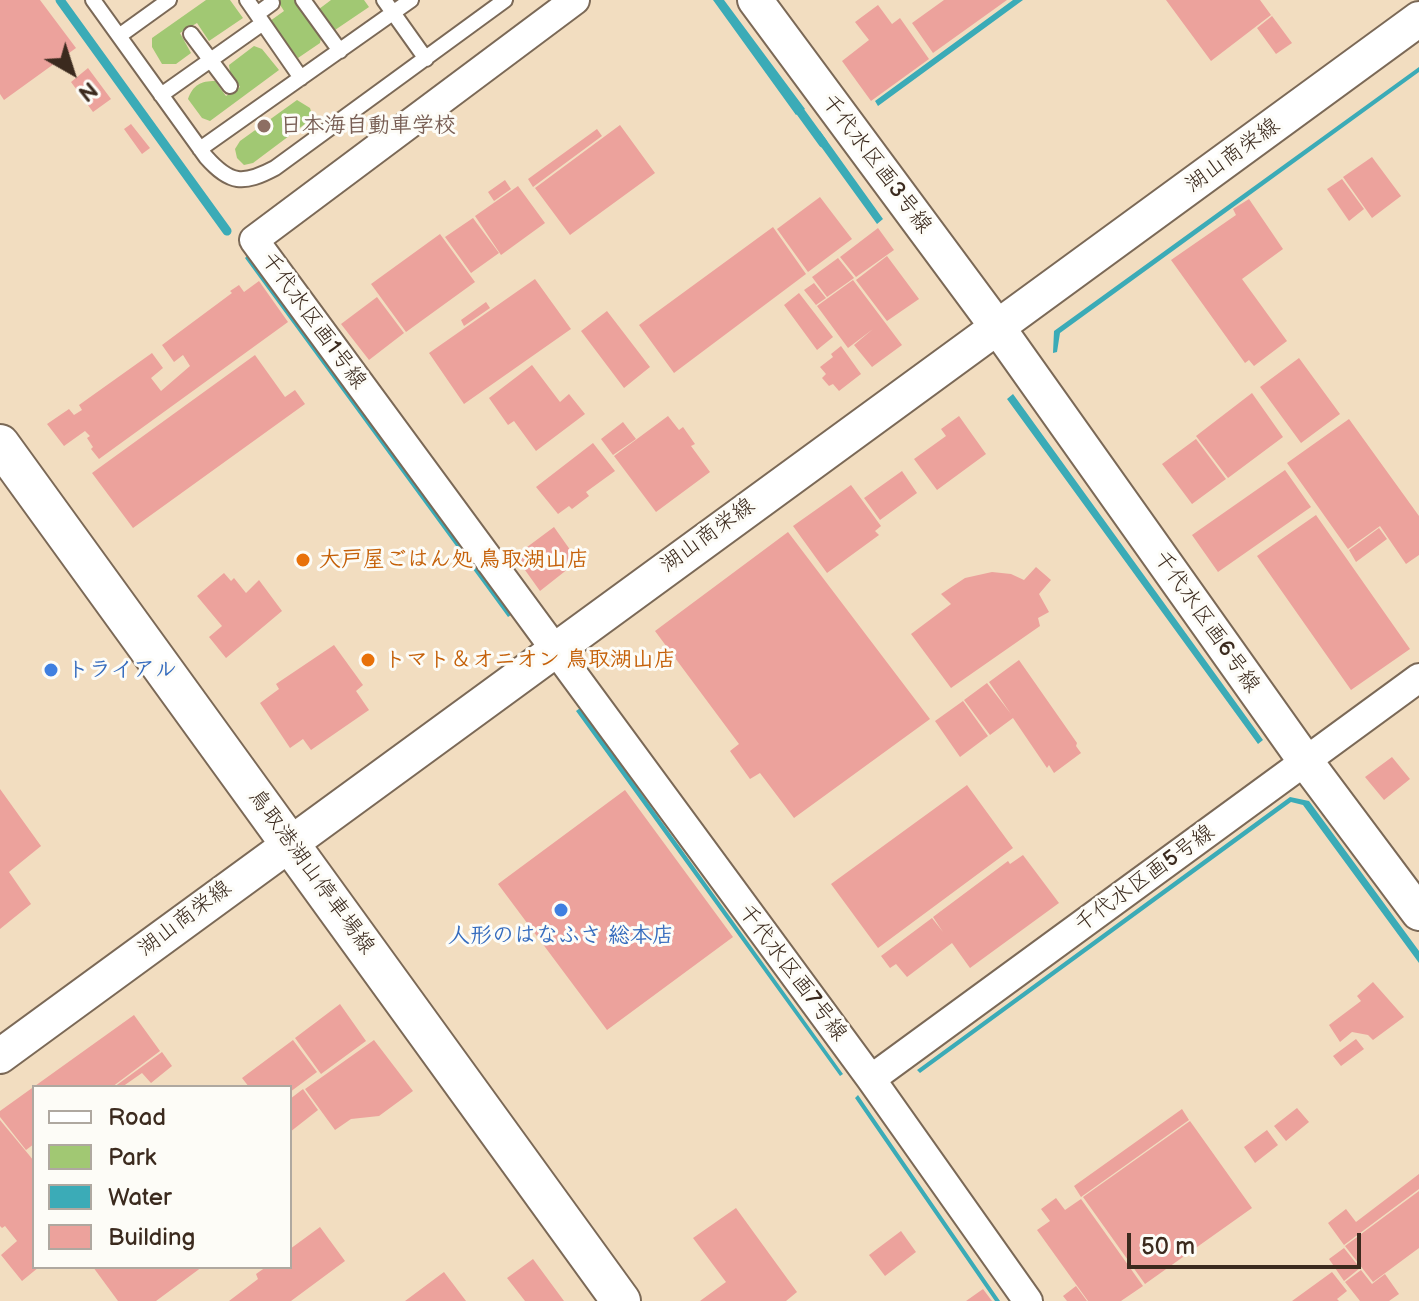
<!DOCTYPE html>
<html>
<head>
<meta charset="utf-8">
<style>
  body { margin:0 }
  #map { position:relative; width:1419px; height:1301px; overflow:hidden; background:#f2ddc0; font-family:"Balsamiq Sans",sans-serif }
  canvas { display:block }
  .legend { position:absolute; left:32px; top:1085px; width:260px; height:184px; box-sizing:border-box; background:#fdfcf7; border:2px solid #afa8a0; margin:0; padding:10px 14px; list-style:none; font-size:24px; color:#3b2a1e }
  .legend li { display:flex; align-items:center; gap:16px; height:40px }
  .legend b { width:40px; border:2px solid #afa8a0 }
  .north { position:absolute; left:32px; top:32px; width:80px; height:80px; -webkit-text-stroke:6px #fdfcf7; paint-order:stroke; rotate:141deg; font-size:22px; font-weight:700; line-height:32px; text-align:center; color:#3b2a1e }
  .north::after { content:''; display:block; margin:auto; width:28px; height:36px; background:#3b2a1e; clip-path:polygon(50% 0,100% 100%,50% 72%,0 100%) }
  .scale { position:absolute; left:1127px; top:1233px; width:234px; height:36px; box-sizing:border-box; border:4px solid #3b2a1e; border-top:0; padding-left:10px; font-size:24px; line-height:28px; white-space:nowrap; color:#3b2a1e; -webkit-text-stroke:6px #fdfcf7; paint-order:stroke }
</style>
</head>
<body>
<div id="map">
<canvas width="1419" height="1301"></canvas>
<ul class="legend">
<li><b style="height:10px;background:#fff"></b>Road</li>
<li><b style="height:22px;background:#a1c873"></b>Park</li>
<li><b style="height:22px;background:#3babb7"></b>Water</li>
<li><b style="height:22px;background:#eca29c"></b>Building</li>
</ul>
<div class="north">N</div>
<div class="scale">50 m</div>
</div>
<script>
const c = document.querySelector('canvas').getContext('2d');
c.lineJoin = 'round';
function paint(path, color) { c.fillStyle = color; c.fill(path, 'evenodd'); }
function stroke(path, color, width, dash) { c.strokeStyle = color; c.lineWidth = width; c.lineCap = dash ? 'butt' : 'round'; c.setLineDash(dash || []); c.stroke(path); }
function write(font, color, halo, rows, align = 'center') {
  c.font = font + ' "Balsamiq Sans","Klee One",sans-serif'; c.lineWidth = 6; c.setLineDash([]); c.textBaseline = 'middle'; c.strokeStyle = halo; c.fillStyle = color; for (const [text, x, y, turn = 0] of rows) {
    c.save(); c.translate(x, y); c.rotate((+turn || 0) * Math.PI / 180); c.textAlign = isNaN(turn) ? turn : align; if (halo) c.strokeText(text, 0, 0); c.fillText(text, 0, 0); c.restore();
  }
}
const green = new Path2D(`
  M206 0H230L243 18 209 41 197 23 180 33 191 53 176 64H162L152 47V38Z
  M277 0H298L322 33 320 43 298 58 270 21 284 11Z
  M331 0H364L369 7 335 30 319 9Z
  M254 46 262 49 279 70 210 121 202 118 188 99C193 85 201 81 215 81L226 96 240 87 230 72 229 65Z
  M297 100 310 108 313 118 253 163 244 165 237 158 235 149 240 141Z`);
const water = new Path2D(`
  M713 0H724L805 109 796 115Z
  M1013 0H1023L878 106 875 101Z
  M1419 67V72L1060 333 1057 352 1053 353 1054 331Z
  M820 131 883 219 877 224 814 137Z
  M248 255 511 615 508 617 245 258Z
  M1013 394 1263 740 1258 744 1007 399Z
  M580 708 843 1074 840 1076 576 711Z
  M1290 797 1309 801 1419 951V963L1303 805 1291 802 920 1073 917 1070Z
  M858 1095 1000 1301H995L855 1098Z`);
const stream = new Path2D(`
  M60 0 227 231
  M794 103 823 143`);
const building = new Path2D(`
  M0 0H40L76 48 4 100 0 94Z
  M944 0H1007L933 53 912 23Z
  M1166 0H1260L1271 15 1211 61Z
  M878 5 892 24 900 18 929 59 871 101 842 61 869 40 855 22Z
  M1272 16 1292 43 1276 54 1257 28Z
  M88 68 111 99 93 112 71 82Z
  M131 124 150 148 142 154 124 129Z
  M620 125 655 173 570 235 535 188Z
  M597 129 602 136 533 187 528 179Z
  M1372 157 1401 196 1372 218 1343 177Z
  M1342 179 1364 209 1349 221 1327 189Z
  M505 180 511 189 494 201 488 192Z
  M518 186 545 223 501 255 475 216Z
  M820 197 852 239 808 272 777 229Z
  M1249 199 1283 249 1242 279 1287 341 1254 366 1249 360 1245 363 1171 260 1236 215 1233 209Z
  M473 218 499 253 471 273 445 237Z
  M773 227 806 274 674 373 639 325Z
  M878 228 894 250 856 277 840 257Z
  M440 234 475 282 406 332 371 284Z
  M887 256 919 299 887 321 856 280Z
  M838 258 854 278 827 297 812 277Z
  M535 279 571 329 464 404 429 353Z
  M853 280 902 345 872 367 854 345 873 329 848 348 817 306Z
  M259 281 288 322 99 459 91 449 93 447 87 438 90 436 85 431 64 446 47 424 69 409 74 415 82 410 79 405 152 353 163 368 151 378 161 391 190 366 183 355 174 362 162 345 232 293 230 291 239 285 244 292Z
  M814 283 826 298 816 305 804 290Z
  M799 293 833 337 817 350 784 305Z
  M377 297 404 333 369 360 341 324Z
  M486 302 490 308 464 326 461 320Z
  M607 311 650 367 624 388 581 331Z
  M841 346 861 374 839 391 833 384 829 386 822 378 826 374 820 367 833 357 831 354Z
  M255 355 285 397 295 390 305 404 133 528 92 473Z
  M1299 358 1340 414 1301 443 1260 387Z
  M532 365 560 402 569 394 585 414 536 451 514 421 508 425 489 398Z
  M1252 393 1283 437 1228 478 1196 436Z
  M668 416 679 430 683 427 695 444 691 446 710 472 656 512 614 456Z
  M959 416 986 454 937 490 914 459 946 436 941 429Z
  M1349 419 1419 516V555L1406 564 1380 526 1348 549 1287 463Z
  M623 422 636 439 613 455 601 439Z
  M1196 439 1226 479 1192 504 1162 464Z
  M593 443 615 471 586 492 589 496 572 509 569 506 558 514 536 487Z
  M1285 470 1311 507 1218 572 1192 535Z
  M902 471 917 493 880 520 864 498Z
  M851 485 881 526 875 531 879 535 827 573 793 526Z
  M1316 515 1410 649 1351 690 1257 556Z
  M554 527 578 561 540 591 515 556Z
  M1379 528 1387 539 1356 562 1349 550Z
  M788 532 930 719 794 818 760 773 750 779 730 751 739 744 655 631Z
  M1036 567 1051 580 1039 594 1049 612 1038 618 1040 626 951 688 911 634 951 604 941 594 965 578 992 572 1011 574 1024 580Z
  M224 573 231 581 234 578 246 593 259 580 282 611 226 658 209 637 222 626 197 596Z
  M334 645 363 685 356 691 369 710 311 750 303 739 290 748 260 703 279 689 276 684Z
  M1019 660 1077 743 1076 746 1081 753 1054 773 1049 765 1047 768 1013 718 990 735 964 700 987 683 1011 714 989 682Z
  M963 701 988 736 960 757 935 721Z
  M1392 757 1410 779 1384 800 1365 777Z
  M967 785 1013 848 878 948 831 884Z
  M0 789 41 846 9 872 31 904 0 929Z
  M625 790 733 937 607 1030 498 884Z
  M1023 855 1059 903 970 968 952 943 907 977 896 964 890 968 881 956 932 918 943 932 933 917 1008 861 1010 864Z
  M1373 982 1404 1017 1373 1040 1368 1035 1352 1032 1340 1042 1329 1025 1361 1001 1357 996Z
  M340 1004 366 1041 321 1074 295 1038Z
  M134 1015 160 1051 112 1087H34V1144L26 1150 0 1117V1111Z
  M1356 1039 1364 1049 1341 1066 1333 1056Z
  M293 1040 317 1072 290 1092V1087H249L242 1078Z
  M374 1040 413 1091 379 1116 351 1119 335 1130 305 1089Z
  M162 1052 172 1066 151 1083 142 1073 122 1087H114Z
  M303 1089 318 1110 290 1132V1099Z
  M1297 1108 1309 1122 1286 1141 1274 1126Z
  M1182 1109 1189 1120 1081 1197 1074 1186Z
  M0 1120 34 1161V1267H39L22 1281 1 1255 17 1241 5 1226 2 1228 0 1226Z
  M1190 1121 1252 1208 1145 1284 1083 1197Z
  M1267 1130 1278 1145 1255 1163 1244 1147Z
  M1419 1174V1189L1344 1245 1328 1223 1346 1209 1356 1222Z
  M1419 1191V1248L1373 1282 1345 1246Z
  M1056 1198 1065 1210 1081 1199 1143 1286 1121 1301H1088L1037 1230 1050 1221 1041 1209Z
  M736 1208 797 1292 786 1301H700L726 1282 693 1238Z
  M320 1227 345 1261 291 1301H229L258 1279 256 1274 266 1267H290V1249Z
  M901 1231 916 1252 885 1276 869 1255Z
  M1344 1248 1360 1268 1344 1281 1329 1259Z
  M533 1259 564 1301H525L507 1278Z
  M93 1267H202L156 1301H118Z
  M1361 1270 1372 1284 1385 1274 1399 1294 1389 1301H1360L1345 1282Z
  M444 1272 466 1301H405Z
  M1332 1272 1347 1291 1337 1299 1339 1301H1292Z
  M1076 1286 1087 1301H1067L1063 1296Z
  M983 1289 992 1301H966Z`);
const service = new Path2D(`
  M93 0 206 157C230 184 243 185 275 168L505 0
  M247 0 301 78
  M303 0 340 51
  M384 0 426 59
  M257 14 272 3
  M191 34 230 86
  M119 36 169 0
  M161 95 263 23
  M200 149 411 0`);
const minor = new Path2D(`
  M575 0 254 240 871 1079 1028 1301
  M871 1079 1419 678`);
const tertiary = new Path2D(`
  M755 0 998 328 1306 762 1419 913
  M0 1056C471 708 946 365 1419 19`);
const secondary = new Path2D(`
  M0 444 621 1301`);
const markers = [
  [264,126,8,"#8d6e63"],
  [303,560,8,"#e8710a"],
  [368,660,8,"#e8710a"],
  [51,670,8,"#3f7fe0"],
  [561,910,8,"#3f7fe0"]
];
const educationNames = [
  ["日本海自動車学校",280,126]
];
const streetNames = [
  ["湖山商栄線",1233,156,-36],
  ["千代水区画3号線",876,164,53],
  ["千代水区画1号線",313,321,54],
  ["湖山商栄線",708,536,-36],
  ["千代水区画6号線",1206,622,55],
  ["鳥取港湖山停車場線",311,872,54],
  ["千代水区画5号線",1145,879,-36],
  ["湖山商栄線",185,919,-37],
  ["千代水区画7号線",792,973,53]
];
const foodNames = [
  ["大戸屋ごはん処 鳥取湖山店",319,560],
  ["トマト＆オニオン 鳥取湖山店",384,660]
];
const shopNames = [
  ["トライアル",67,670],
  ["人形のはなふさ 総本店",561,936,"center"]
];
paint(green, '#a1c873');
paint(water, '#3babb7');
stroke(stream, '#3babb7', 9);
paint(building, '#eca29c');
stroke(service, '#7b6957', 18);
stroke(minor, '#7b6957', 32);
stroke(tertiary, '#7b6957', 38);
stroke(secondary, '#7b6957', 42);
stroke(service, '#fff', 14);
stroke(minor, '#fff', 28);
stroke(tertiary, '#fff', 34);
stroke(secondary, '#fff', 38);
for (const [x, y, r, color] of markers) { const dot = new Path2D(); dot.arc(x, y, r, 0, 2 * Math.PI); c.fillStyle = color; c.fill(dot); stroke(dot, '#fdfcf7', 3); }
write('bold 22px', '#785e54', '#fdfcf7', educationNames, 'left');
write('22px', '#3b2a1e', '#fdfcf7', streetNames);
write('bold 22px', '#c56008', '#fdfcf7', foodNames, 'left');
write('bold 22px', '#366cbe', '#fdfcf7', shopNames, 'left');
</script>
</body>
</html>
